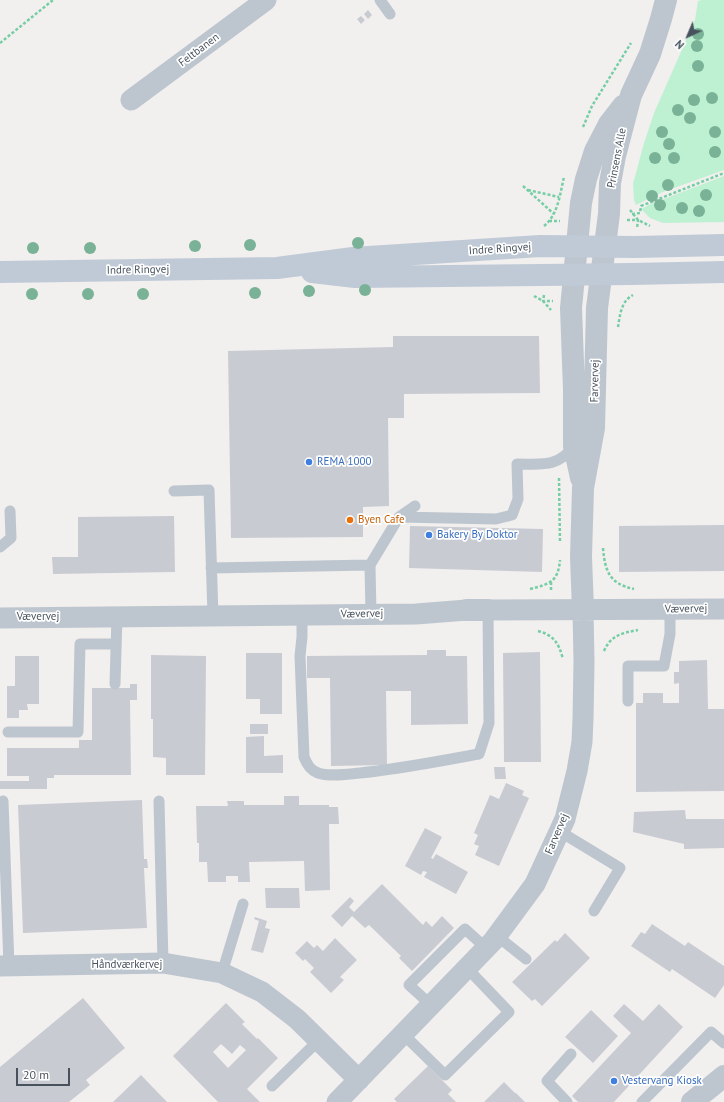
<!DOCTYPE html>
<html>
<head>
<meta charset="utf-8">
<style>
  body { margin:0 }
  #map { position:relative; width:724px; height:1102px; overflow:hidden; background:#f2efef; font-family:"PT Sans",sans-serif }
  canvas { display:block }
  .north { position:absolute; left:668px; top:16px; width:40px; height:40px; -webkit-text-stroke:3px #fff; paint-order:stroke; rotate:224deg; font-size:11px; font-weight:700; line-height:16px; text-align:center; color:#47525d }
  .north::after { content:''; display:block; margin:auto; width:14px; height:18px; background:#47525d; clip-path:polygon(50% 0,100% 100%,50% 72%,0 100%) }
  .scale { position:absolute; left:16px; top:1068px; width:54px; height:18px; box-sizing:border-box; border:2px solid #47525d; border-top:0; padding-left:5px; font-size:12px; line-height:14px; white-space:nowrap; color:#47525d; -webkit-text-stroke:3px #fff; paint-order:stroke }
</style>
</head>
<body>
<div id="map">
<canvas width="724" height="1102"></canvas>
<div class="north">N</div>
<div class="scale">20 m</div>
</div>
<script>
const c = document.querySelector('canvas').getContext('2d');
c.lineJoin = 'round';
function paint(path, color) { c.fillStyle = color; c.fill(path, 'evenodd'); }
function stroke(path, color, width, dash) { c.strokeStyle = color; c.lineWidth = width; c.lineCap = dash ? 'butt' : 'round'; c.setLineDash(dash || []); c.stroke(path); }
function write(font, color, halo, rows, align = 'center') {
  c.font = font + ' "PT Sans",sans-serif'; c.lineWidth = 3.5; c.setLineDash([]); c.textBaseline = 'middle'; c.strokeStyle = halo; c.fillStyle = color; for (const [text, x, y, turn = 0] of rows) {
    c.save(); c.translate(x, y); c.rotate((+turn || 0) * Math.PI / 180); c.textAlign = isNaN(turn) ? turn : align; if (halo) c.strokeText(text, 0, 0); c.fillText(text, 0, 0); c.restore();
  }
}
const green = new Path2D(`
  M702 0H724V170L663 192 636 205 634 200 633 184 644 143 654 113 695 20 698 1Z
  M724 176V222L663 223 650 218 642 210 643 208 651 204Z`);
const building = new Path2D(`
  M368 10 372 15 368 19 364 14Z
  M361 16 365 20 361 24 357 19Z
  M393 336H539L540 393 404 394V418H388L389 506 363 507V537L231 538 228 351 393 347Z
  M174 516 175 572 53 574 52 557H78V517Z
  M724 525V571L619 572V526Z
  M410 526 543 529 542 572 409 568Z
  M427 650H446V656H467L468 724 411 725V691H386L387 765 331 766 330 678H307V656L427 655Z
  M540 652 541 762H504L503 653Z
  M246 653H282V714H260V699H246Z
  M151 655 206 656 205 775H166V758L153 757V719H151Z
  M15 656H39V704H27L28 710H19V718H7V686H15Z
  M707 660 708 709H724V791L636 792V703H643V693H663V703H679V683L674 684V672H679V661Z
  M130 684H137V700H130L131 775H54V778H47V789H0V781H29V776H7V748H79V740H92V688H130Z
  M250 724H268V734H250Z
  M264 736V756L283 755V773H246V737Z
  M494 767H505L506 779H495Z
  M506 783 524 791 522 795 529 798 499 866 475 855 479 846 474 844 478 835 474 833 490 795 499 799Z
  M284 796H299V805H329V807H338L339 824H329L330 890 305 891 304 861 249 862 250 882H238V876H226V882H208L207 862H199V843H197L196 806H228L227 801H244V805H284Z
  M142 800 144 859H147L148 868H144L147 928 23 933 18 805Z
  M685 810 686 819H724V848L684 849V844L633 832 634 812Z
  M425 828 442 837 431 858 433 859 436 854 468 872 456 894 424 877 427 872 423 871 421 875 405 866Z
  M382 884 423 925 426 921 432 927 442 916 454 928 412 971 399 958 401 956 369 925 365 928 352 916 342 927 331 916 350 897 354 901 349 907 354 912Z
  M265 888H299L300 908H266Z
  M255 917 267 921 265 928 270 929 263 953 251 950 259 921 254 919Z
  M652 924 685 946 688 942 724 966V985L715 998 672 969 670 972 631 946 641 932 645 934Z
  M565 933 590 958 542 1006 535 999 532 1001 512 982 555 940 557 942Z
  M335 938 357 960 340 977 344 980 331 993 310 972 314 968 305 959 303 961 295 953 307 941 314 948 317 945 323 951Z
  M83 998 125 1048 86 1080 90 1085 69 1102H0V1067Z
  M226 1003 245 1022 242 1024 257 1039 258 1038 278 1058 247 1089 260 1102H218L173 1056ZM221 1044 232 1054 240 1045 246 1050 228 1068 213 1052Z
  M624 1004 643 1021 659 1004 683 1027 614 1102H578L572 1096 631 1033 613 1016Z
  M591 1010 618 1036 593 1063 565 1037Z
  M428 1066 452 1090 448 1094 456 1102H397L394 1099Z
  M141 1075 167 1102H113Z
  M504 1082 515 1093H516L525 1102H484Z`);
const path = new Path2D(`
  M0 43 53 0
  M583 127 592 106 631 43
  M523 186 554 214
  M528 190 559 197
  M630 210 638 220 650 226
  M632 214 640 213 641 206 724 173
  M627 220H638L637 228
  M550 222V221H560
  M544 226C558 215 560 194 564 177
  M544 295 543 301H553
  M534 296 543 301 551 310
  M618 327C620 315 621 301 633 295
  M559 478 560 543
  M603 548C605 572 610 584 634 589
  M551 582V592
  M530 589C550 584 558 582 560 560
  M538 631C554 635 559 644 563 659
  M604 651C611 635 622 633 638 630`);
const service = new Path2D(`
  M380 0 390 14
  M174 491 209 490 213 616
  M399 517 496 519 512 515 518 499 517 464C542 464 557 468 574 446
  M0 547 11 538 10 511
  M370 565 399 517 415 506
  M211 568 370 565 371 614
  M302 615V637L300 656 304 757C307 764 310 770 318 773 330 777 348 774 360 773 400 769 439 761 479 754L489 723 488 610
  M115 684 117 617
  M628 701V666H664L670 634V609
  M8 732H78L80 644H116
  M3 801 9 966
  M159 801 163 963
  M559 831 620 868 594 911
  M497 936 526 959
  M222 973 243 904
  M431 1005 409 985 465 929 486 948
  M403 1034 445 1075 509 1012 467 968
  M272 1086 319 1040
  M567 1102 547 1081 571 1054
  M642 1102 711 1032 724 1043`);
const minor = new Path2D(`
  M131 100 266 0
  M488 610 724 609
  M0 618 416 614 467 610
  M0 966 163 963 222 973 262 992 297 1019 359 1080
  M337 1102 493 941 535 884 565 819 577 771 582 742 583 719 584 662 583 610`);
const tertiary = new Path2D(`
  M581 478 574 446V390L571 308 581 203 586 179 595 151 609 124 623 106
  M467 610H488
  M583 610 581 557 583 488 594 428 597 308 609 214 610 183 615 156 631 95 650 54 661 19 666 0
  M692 1102 724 1076`);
const secondary = new Path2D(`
  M0 272 277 268 353 258 540 246 635 247 724 245
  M312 272 355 277 632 274 724 272`);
const trees = [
  [698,34],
  [697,46],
  [698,66],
  [712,98],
  [694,100],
  [678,110],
  [690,118],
  [662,132],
  [715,132],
  [669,144],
  [715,152],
  [655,158],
  [674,158],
  [668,185],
  [706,195],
  [652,196],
  [660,205],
  [682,208],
  [699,211],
  [358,243],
  [250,245],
  [195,246],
  [33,248],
  [90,248],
  [365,290],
  [309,291],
  [255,293],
  [32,294],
  [88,294],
  [143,294]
];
const markers = [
  [309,462,4,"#3f7fe0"],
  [350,520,4,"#e8710a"],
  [429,535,4,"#3f7fe0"],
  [614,1081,4,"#3f7fe0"]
];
const streetNames = [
  ["Feltbanen",199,50,-37],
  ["Prinsens Alle",617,158,-79],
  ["Indre Ringvej",500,249,-4],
  ["Indre Ringvej",138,270,-1],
  ["Farvervej",595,381,-89],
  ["Vævervej",686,609,-1],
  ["Vævervej",362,614,-1],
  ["Vævervej",38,617],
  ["Farvervej",557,834,-67],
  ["Håndværkervej",127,965]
];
const shopNames = [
  ["REMA 1000",317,462],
  ["Bakery By Doktor",437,535],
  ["Vestervang Kiosk",622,1081]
];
const foodNames = [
  ["Byen Cafe",358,520]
];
paint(green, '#bef0d2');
paint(building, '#c9cbd2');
stroke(path, '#75cea4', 2.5, [3, 2]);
stroke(service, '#bdc6ce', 11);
stroke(minor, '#bdc6ce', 21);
stroke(tertiary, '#bdc6ce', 22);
stroke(secondary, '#c0cad6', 22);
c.fillStyle = '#79b296';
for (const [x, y] of trees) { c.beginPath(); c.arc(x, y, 6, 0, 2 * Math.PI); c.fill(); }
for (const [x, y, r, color] of markers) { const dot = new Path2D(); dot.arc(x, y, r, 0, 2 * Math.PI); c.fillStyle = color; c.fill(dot); stroke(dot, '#fff', 1.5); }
write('11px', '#47525d', '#fff', streetNames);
write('11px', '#366cbe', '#fff', shopNames, 'left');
write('11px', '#c56008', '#fff', foodNames, 'left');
</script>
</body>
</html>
